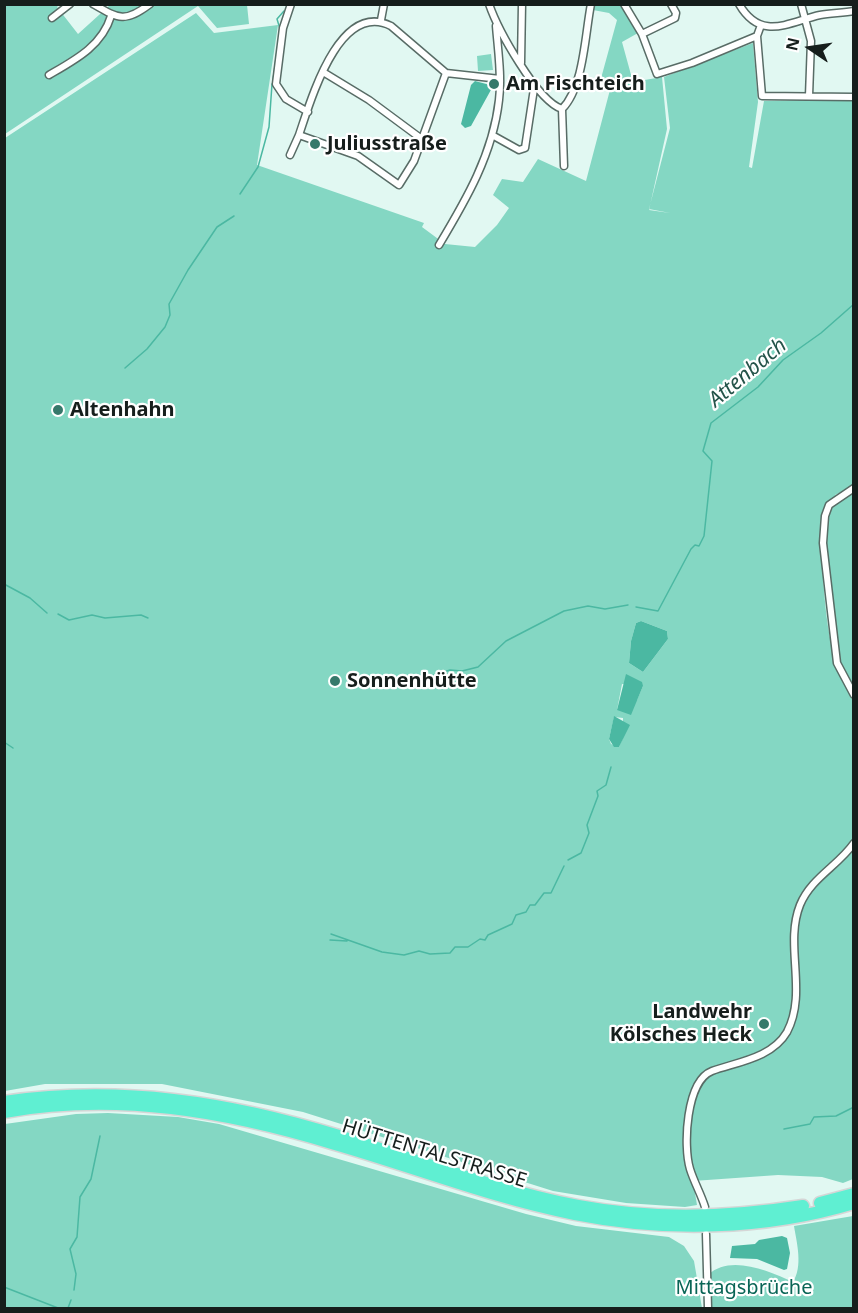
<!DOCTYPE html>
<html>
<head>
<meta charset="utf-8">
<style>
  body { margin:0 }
  #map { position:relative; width:858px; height:1313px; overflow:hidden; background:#e1f8f2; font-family:"Noto Sans",sans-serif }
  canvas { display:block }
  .frame { position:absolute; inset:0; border:6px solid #161e1c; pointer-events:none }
  .north { position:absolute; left:780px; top:18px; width:60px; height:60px; -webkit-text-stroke:4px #fff; paint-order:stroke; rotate:283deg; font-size:16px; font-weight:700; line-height:24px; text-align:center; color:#161e1c }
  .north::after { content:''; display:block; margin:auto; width:21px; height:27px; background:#161e1c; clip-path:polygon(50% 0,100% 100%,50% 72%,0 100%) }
</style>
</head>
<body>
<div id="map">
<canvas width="858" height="1313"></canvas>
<div class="frame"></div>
<div class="north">N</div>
</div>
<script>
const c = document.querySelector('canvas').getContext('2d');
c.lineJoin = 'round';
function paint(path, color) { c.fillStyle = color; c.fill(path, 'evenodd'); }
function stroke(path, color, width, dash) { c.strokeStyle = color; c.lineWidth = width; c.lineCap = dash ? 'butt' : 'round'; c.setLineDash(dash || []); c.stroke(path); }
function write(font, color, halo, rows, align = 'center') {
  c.font = font + ' "Noto Sans",sans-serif'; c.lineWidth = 4.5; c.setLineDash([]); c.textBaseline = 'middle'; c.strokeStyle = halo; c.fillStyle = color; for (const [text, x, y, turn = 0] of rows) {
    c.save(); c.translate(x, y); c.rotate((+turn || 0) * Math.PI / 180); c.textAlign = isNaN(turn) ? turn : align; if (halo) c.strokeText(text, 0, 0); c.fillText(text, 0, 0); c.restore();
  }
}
const green = new Path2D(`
  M5 5H59L57 7 78 34 110 5H247L249 24 217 28 198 6 5 134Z
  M594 5H620L638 33 622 42 633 82 662 77 667 129 649 210 670 213 649 209 670 128 664 77 753 43 758 102 749 167 752 168 764 101 853 99 854 486 835 495 837 499 853 491V687C828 648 828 591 821 546 825 601 825 653 853 701V1179L843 1183 822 1177 778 1175 693 1181 697 1205 685 1207 626 1203 553 1191 303 1112 162 1084H45L5 1091V138L196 13 214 33 278 25 257 165 424 223 422 227 445 244 475 247 497 225 509 208 493 195 502 179 523 182 538 159 586 181 611 86 600 82 617 20 609 13 593 10ZM641 621 667 631 668 639 643 672 629 663 631 641 636 623ZM622 684 643 686 637 700 617 710ZM614 717 623 718V738L619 747 611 744 609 739Z
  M491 54 493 70 478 71 477 56Z
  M108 1113 178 1117 219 1124 526 1214 576 1226 669 1237 684 1246 694 1261 702 1308H5V1124L76 1114Z
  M853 1216V1308H710L708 1275C730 1254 769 1271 793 1282 803 1266 797 1244 794 1226Z`);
const water = new Path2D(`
  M475 81 490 85 492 88 471 126 465 128 461 124 471 85Z
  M641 621 667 631 668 639 643 672 629 663 631 641 636 623Z
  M626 674 642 682 643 686 631 715 617 710Z
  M614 716 630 725 619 747H614L609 739Z
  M782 1236 787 1238 790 1253 787 1269 784 1270 757 1259 730 1258 732 1246 755 1244 759 1240Z`);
const stream = new Path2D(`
  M273 80 280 29 277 19 284 11
  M240 194 258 167 269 127 272 84
  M125 368 147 349 165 327 170 315 169 304 188 270 217 227 234 216
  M4 584 30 598 47 613
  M636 607 658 611 691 549 695 545 699 546 704 536 712 461 703 451 711 423 758 387 783 360 821 333 854 304
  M58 614 69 620 92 615 105 618 141 615 148 618
  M406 684 450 670 462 671 478 667 506 641 564 611 588 606 605 609 628 605
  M4 742 13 748
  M568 860 581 853 589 833 587 825 598 796 597 791 606 785 611 767
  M331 934 382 952 404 955 419 951 430 954 450 953 455 947H468L480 939 485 940 488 935 512 924 516 915 526 912 530 905H535L544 893H551L564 866
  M330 940 347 941
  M784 1129 810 1124 814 1117 836 1116 854 1107
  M4 1287 58 1308
  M74 1290 76 1274 70 1249 77 1237 80 1197 91 1179 100 1136
  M68 1308 71 1300`);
const street = new Path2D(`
  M93 4C119 19 125 23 150 4
  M291 4 283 28 276 84 286 99 308 112
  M489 4C498 30 537 101 562 109 584 87 585 34 591 4
  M624 4 642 34 657 74 692 63 757 36
  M739 4C761 42 789 22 820 15 831 13 843 13 854 11
  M801 4 811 41 809 96
  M52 18 70 4
  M381 20 384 4
  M761 25 757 36 762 96 854 97
  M642 34 675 18 676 13 671 4
  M521 63 522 4
  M323 72 369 100 423 140
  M49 75C75 60 102 46 111 16
  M562 109 564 166
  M299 135C311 100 339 0 391 26L446 73 500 79
  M492 135 519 150 525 148 535 82
  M290 155 299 135 358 156 399 185 414 161 446 73
  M439 245C466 200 493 154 499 100 502 76 498 51 496 26
  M854 488 829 505 825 516 823 543 837 663 854 695
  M705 1207C701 1194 694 1182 690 1169 683 1146 686 1081 712 1071 737 1062 772 1058 787 1032 808 992 784 945 800 905 811 878 838 866 854 843
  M706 1234 708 1308`);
const highway = new Path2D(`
  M4 1102C119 1085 229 1102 339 1136 418 1160 496 1190 578 1206 653 1220 727 1218 803 1206
  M4 1112C117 1092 227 1111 335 1144 415 1167 493 1198 575 1214 666 1232 764 1230 854 1203
  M820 1203 854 1194`);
const markers = [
  [494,84,6,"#36796b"],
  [315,144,6,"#36796b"],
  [58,410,6,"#36796b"],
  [335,681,6,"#36796b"],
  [764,1024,6,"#36796b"]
];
const poiNames = [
  ["Am Fischteich",506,84],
  ["Juliusstraße",327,144],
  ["Altenhahn",70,410],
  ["Sonnenhütte",347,681],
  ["Landwehr",752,1012,"right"],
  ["Kölsches Heck",752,1035,"right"]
];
const streetNames = [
  ["HÜTTENTALSTRASSE",434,1154,17]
];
const parkNames = [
  ["Mittagsbrüche",744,1288]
];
const waterNames = [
  ["Attenbach",748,373,-40]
];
paint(green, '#84d7c3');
paint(water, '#4bb8a2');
stroke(stream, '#4bb8a2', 1.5);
stroke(street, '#586c66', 9);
stroke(highway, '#d5d6d6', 15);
stroke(street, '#fff', 6);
stroke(highway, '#5fefd2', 12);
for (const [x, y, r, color] of markers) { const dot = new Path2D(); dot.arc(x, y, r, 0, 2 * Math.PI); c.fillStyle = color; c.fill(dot); stroke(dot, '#fff', 2); }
write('bold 20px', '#161e1c', '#fff', poiNames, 'left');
write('20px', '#161e1c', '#fff', streetNames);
write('20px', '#096556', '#fff', parkNames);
write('italic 21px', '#25544a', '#fff', waterNames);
</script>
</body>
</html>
